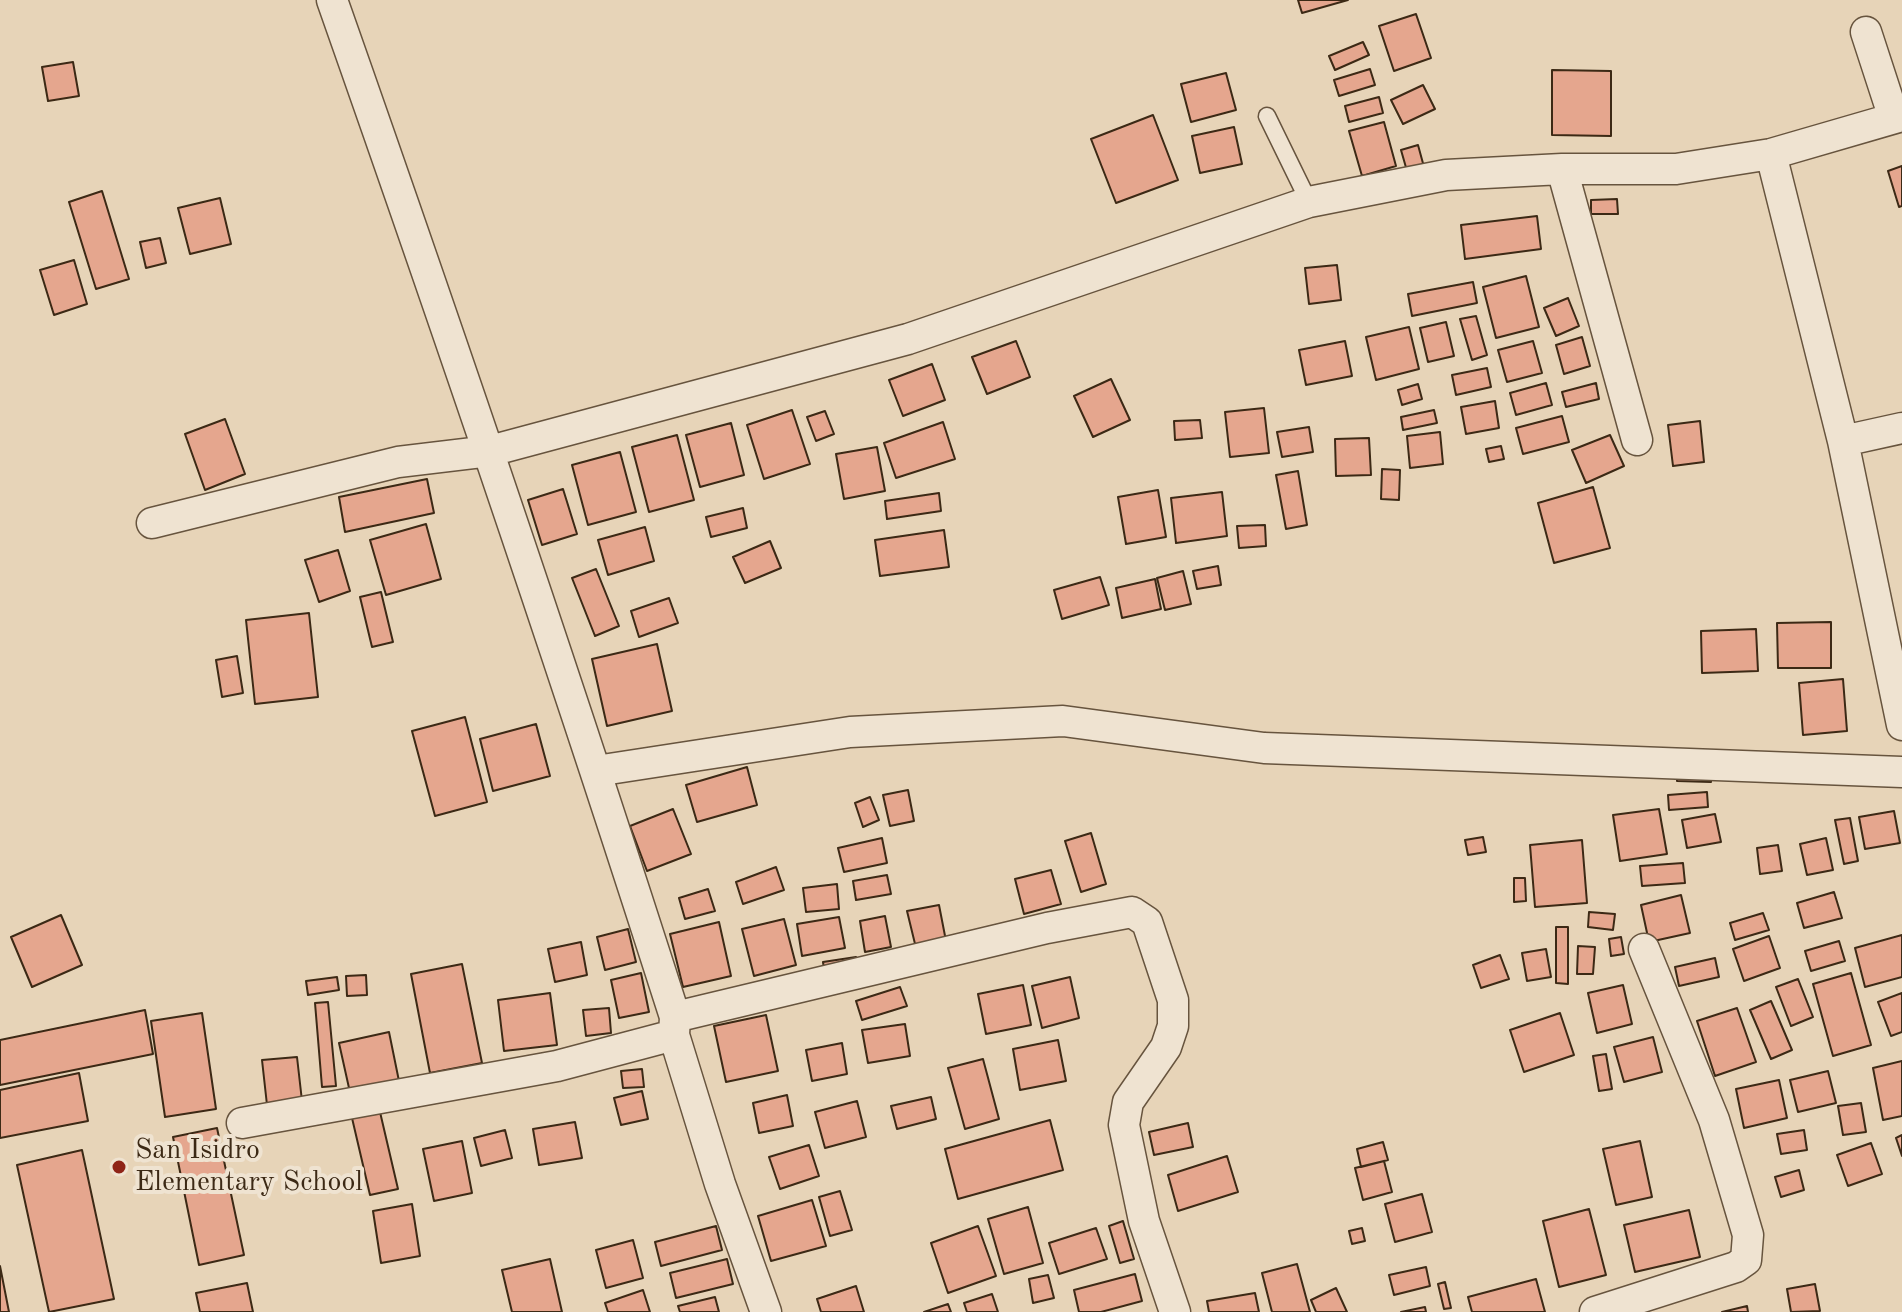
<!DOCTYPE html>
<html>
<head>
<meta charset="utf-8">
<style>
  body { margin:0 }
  canvas { display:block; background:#e7d4b8 }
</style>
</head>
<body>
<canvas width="1902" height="1312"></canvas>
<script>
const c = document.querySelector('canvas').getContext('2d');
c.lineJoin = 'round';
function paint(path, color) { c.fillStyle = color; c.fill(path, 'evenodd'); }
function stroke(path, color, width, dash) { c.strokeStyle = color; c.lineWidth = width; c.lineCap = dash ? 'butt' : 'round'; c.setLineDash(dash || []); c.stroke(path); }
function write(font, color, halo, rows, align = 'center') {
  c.font = font + ' "Old Standard TT",serif'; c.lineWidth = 8; c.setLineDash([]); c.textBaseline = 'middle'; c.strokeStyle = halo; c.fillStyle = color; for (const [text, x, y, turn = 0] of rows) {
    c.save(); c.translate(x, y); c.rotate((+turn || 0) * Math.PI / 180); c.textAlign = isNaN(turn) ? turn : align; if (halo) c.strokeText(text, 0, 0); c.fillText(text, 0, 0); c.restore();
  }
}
const building = new Path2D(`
  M1298 0H1348L1302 13Z
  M1416 14 1431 58 1394 71 1379 26Z
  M1363 42 1369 55 1335 70 1329 56Z
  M73 62 79 96 48 101 42 67Z
  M1370 69 1375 85 1339 96 1334 80Z
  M1552 70 1611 71V136L1552 135Z
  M1226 73 1236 110 1191 122 1181 84Z
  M1423 85 1435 109 1403 124 1391 100Z
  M1379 97 1383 113 1349 122 1345 106Z
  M1153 115 1178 180 1116 203 1091 139Z
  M1384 122 1396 166 1362 176 1349 131Z
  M1234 127 1242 164 1200 173 1192 136Z
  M1418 145 1424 167 1407 171 1401 150Z
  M1902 166V206L1899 207 1888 171Z
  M102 191 129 279 96 289 69 202Z
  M220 198 231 244 190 254 178 208Z
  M1617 199 1618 214H1591V200Z
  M1537 216 1541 249 1465 259 1461 225Z
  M160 238 166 263 146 268 140 242Z
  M74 260 87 304 54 315 40 270Z
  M1337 265 1341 300 1309 304 1305 268Z
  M1526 276 1539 327 1496 338 1483 287Z
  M1473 282 1477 303 1412 316 1408 294Z
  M1568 298 1579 326 1556 336 1544 308Z
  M1476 316 1487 355 1472 360 1460 319Z
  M1446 322 1454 356 1428 362 1420 328Z
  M1409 327 1419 369 1376 380 1366 337Z
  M1582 337 1590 366 1564 374 1556 345Z
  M1016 341 1030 377 987 394 972 357Z
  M1345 341 1352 376 1306 385 1299 350Z
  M1533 341 1542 373 1507 382 1498 350Z
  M932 364 945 400 903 416 889 380Z
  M1487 368 1491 387 1456 395 1452 375Z
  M1111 379 1130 420 1093 437 1074 396Z
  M1546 383 1552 405 1516 415 1510 393Z
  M1596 383 1599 399 1566 407 1562 392Z
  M1418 384 1422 399 1402 405 1398 390Z
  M1495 401 1499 428 1466 434 1461 407Z
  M1264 408 1269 453 1230 457 1225 412Z
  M792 410 810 464 764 479 747 425Z
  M1434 410 1437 423 1403 430 1401 417Z
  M825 411 834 434 816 441 807 417Z
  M1562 416 1569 442 1523 454 1516 428Z
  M225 419 245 474 205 490 185 434Z
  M1200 420 1202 438 1175 440 1174 421Z
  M1700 421 1704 462 1673 466 1668 425Z
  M943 422 955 459 896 478 884 443Z
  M731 423 744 475 700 487 686 435Z
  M1309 427 1313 452 1282 457 1277 432Z
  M1440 432 1443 464 1410 468 1407 436Z
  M677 435 694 500 649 512 632 447Z
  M1610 435 1624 466 1586 483 1572 450Z
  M1369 438 1371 475 1336 476 1335 439Z
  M1501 446 1504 459 1489 462 1486 449Z
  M877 447 885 491 844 499 836 454Z
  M620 452 636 512 588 525 572 465Z
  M1382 469 1400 470 1399 500 1381 499Z
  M1298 471 1307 525 1286 529 1276 475Z
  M427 479 434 513 345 532 339 497Z
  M1593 487 1610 548 1554 563 1538 503Z
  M563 489 577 534 542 545 528 500Z
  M1158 490 1166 537 1126 544 1118 497Z
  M1222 492 1227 536 1176 543 1171 498Z
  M939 493 941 511 887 519 885 501Z
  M743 508 747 528 711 537 706 517Z
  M426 524 441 579 386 595 370 540Z
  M1265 525 1266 546 1239 548 1237 526Z
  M645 527 654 561 608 575 598 540Z
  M944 530 949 567 880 576 875 540Z
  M770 541 781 568 745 583 733 557Z
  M338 550 350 591 319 602 305 560Z
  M1218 566 1221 585 1197 589 1193 571Z
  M596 569 619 626 595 636 572 578Z
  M1183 571 1191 604 1165 610 1157 578Z
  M1100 577 1109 605 1062 619 1054 590Z
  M1155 579 1161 609 1122 618 1116 588Z
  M381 592 393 642 372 647 360 597Z
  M669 598 678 623 639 637 631 611Z
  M309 613 318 697 255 704 246 620Z
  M1831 622V668H1778L1777 623Z
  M1756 629 1758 671 1702 673 1701 631Z
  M657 644 672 711 607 726 592 659Z
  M237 656 243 693 222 697 216 660Z
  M1843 679 1847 731 1803 735 1799 683Z
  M465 717 487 802 435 816 412 731Z
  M536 724 550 776 493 791 480 739Z
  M747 767 757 805 697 822 686 785Z
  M1677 772 1711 773V782L1677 781Z
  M908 790 914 821 890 826 883 795Z
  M1707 792 1708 807 1669 810 1668 795Z
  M870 797 879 820 863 827 855 803Z
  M673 809 691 854 647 871 630 826Z
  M1659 809 1667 854 1620 861 1613 815Z
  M1894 811 1900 843 1865 849 1859 817Z
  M1715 814 1721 842 1687 848 1682 820Z
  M1850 818 1858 861 1844 864 1835 820Z
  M1091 833 1106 884 1081 892 1065 841Z
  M1483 837 1486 852 1468 855 1465 840Z
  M882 838 887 863 844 872 838 848Z
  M1826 838 1833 870 1807 875 1800 844Z
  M1582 840 1587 903 1535 907 1530 845Z
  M1778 845 1782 871 1760 874 1757 848Z
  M1683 863 1685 883 1642 886 1640 866Z
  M776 867 784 890 743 904 736 882Z
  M1051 870 1061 904 1024 914 1015 879Z
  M887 875 891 894 856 900 853 881Z
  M1514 878H1525L1526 901 1514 902Z
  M837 884 839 909 806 912 803 888Z
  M708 889 715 911 685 919 679 898Z
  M1834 892 1842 918 1804 928 1797 903Z
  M1681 895 1690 933 1649 942 1641 905Z
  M939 905 946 941 916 948 907 911Z
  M1589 912 1615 914 1613 930 1588 927Z
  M1763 913 1769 930 1735 940 1730 923Z
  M61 915 82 965 32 987 11 937Z
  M885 916 891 947 865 952 860 921Z
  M839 917 845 948 802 956 797 924Z
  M784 919 796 965 754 976 742 929Z
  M719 922 731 976 683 987 670 934Z
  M1556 927H1568V984L1556 983Z
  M628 929 636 962 605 970 597 937Z
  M1902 935V977L1865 987 1855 948Z
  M1769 936 1780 968 1744 981 1733 949Z
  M1621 937 1624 954 1611 956 1609 939Z
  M1839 941 1845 961 1811 971 1805 951Z
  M581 942 587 975 555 982 548 949Z
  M1578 946 1595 947 1593 974H1577Z
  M1546 949 1551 977 1527 981 1522 953Z
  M1500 955 1509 979 1481 988 1473 965Z
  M856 957 858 970 825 975 823 962Z
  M1715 958 1719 977 1679 986 1675 967Z
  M462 964 482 1063 430 1073 411 974Z
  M641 973 649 1012 619 1018 611 980Z
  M1851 973 1871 1045 1833 1056 1813 984Z
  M366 975 367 995 347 996 346 976Z
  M337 977 339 990 308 995 306 981Z
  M1070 977 1079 1018 1042 1028 1032 986Z
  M1798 979 1813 1017 1791 1026 1776 987Z
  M1023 985 1031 1025 986 1034 978 994Z
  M1623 985 1632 1024 1597 1033 1588 993Z
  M900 987 907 1006 862 1020 856 1001Z
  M550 993 557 1045 504 1051 498 1000Z
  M1902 993V1032L1891 1036 1878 1002Z
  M1771 1001 1792 1050 1771 1059 1750 1010Z
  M328 1002 336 1086 322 1087 315 1003Z
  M609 1008 611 1033 586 1036 583 1010Z
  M1737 1008 1756 1062 1715 1076 1697 1021Z
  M145 1010 153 1054 0 1085V1040Z
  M202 1013 216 1109 165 1117 151 1021Z
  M1560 1013 1574 1055 1524 1072 1510 1030Z
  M766 1015 778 1071 726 1082 714 1026Z
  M905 1024 910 1056 868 1063 862 1030Z
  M389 1032 400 1086 351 1097 339 1043Z
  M1653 1037 1662 1072 1624 1082 1614 1047Z
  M1058 1040 1066 1081 1020 1090 1013 1049Z
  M842 1043 847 1074 812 1081 806 1050Z
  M1606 1054 1612 1089 1599 1091 1593 1056Z
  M297 1057 302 1101 267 1105 262 1060Z
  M983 1059 999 1119 965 1129 948 1068Z
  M1902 1061V1116L1883 1120 1873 1068Z
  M642 1069 644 1087 623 1088 621 1071Z
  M1828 1071 1836 1103 1798 1112 1790 1080Z
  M79 1073 88 1121 0 1138V1090Z
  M1779 1080 1787 1118 1744 1128 1736 1089Z
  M642 1091 648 1119 621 1125 614 1098Z
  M787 1095 793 1126 759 1133 753 1103Z
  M931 1097 936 1119 897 1129 891 1106Z
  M857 1101 866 1137 825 1148 815 1112Z
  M1861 1103 1866 1132 1843 1135 1838 1106Z
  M380 1112 398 1189 370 1195 352 1118Z
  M1050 1120 1063 1170 958 1199 945 1149Z
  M575 1122 582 1158 539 1165 533 1129Z
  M1188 1123 1193 1147 1154 1155 1149 1132Z
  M217 1128 244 1255 199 1265 173 1137Z
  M505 1130 512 1158 481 1166 474 1138Z
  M1804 1130 1807 1150 1781 1154 1777 1134Z
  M1902 1135V1156L1896 1138Z
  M462 1141 472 1193 434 1201 423 1149Z
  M1640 1141 1652 1197 1616 1205 1603 1149Z
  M1383 1142 1388 1160 1361 1167 1357 1149Z
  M1871 1143 1882 1174 1848 1186 1837 1155Z
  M809 1145 819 1176 780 1189 769 1157Z
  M82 1150 114 1299 49 1312 17 1165Z
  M1227 1156 1238 1192 1178 1211 1168 1175Z
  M1384 1161 1392 1192 1363 1200 1355 1168Z
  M1799 1170 1804 1190 1781 1197 1775 1177Z
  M840 1191 852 1230 830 1236 819 1197Z
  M1422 1194 1432 1232 1395 1242 1385 1204Z
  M812 1200 826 1246 771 1261 758 1216Z
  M412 1204 420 1256 381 1263 373 1211Z
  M1028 1207 1043 1263 1004 1274 988 1219Z
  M1589 1209 1606 1275 1559 1287 1543 1221Z
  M1689 1210 1700 1257 1635 1272 1624 1225Z
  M1123 1221 1134 1259 1120 1263 1109 1226Z
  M716 1226 722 1250 661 1266 655 1242Z
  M978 1226 996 1276 948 1293 931 1243Z
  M1096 1228 1107 1259 1059 1274 1049 1243Z
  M1362 1228 1365 1241 1352 1244 1349 1231Z
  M633 1240 643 1278 606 1288 596 1250Z
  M550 1259 562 1312H512L502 1270Z
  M727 1259 733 1284 676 1298 670 1273Z
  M1297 1264 1310 1312H1272L1262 1273Z
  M0 1266 9 1312H0Z
  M1426 1267 1430 1286 1394 1295 1389 1275Z
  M1135 1274 1142 1301 1101 1312H1079L1074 1290Z
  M1048 1275 1054 1298 1033 1303 1029 1279Z
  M1536 1279 1545 1312H1472L1468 1297Z
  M1445 1282 1451 1308 1444 1309 1438 1284Z
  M247 1283 253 1312H200L196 1293Z
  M1815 1284 1820 1311 1791 1312 1787 1289Z
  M856 1286 864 1312H821L817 1299Z
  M1336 1288 1347 1312H1316L1311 1300Z
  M643 1290 650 1312H608L605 1303Z
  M1255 1293 1259 1312H1209L1207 1301Z
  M992 1294 998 1312H967L964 1303Z
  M715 1297 719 1312H680L678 1306Z
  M948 1304 951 1312H924Z
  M1747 1306 1748 1312H1722Z
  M1425 1307 1426 1312H1401Z`);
const lane = new Path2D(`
  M1267 116 1309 202`);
const street = new Path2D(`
  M332 0C451 338 566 676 675 1017L674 1035 720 1184 766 1312
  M1866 32 1894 118
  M1771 154 1843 441
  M1562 169 1637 440
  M1902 428 1843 441 1902 725
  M152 523 398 462 490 451 908 339 1309 202 1446 175 1562 169H1676L1771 154 1902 116
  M596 771 850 732 1063 721 1264 748 1902 772
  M675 1017 1047 928 1132 912 1147 922 1173 1000V1026L1166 1047 1128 1102 1124 1125 1144 1221 1175 1312
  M242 1123 557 1066 674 1035
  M1595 1312 1736 1267 1746 1260 1748 1235 1714 1120 1644 949`);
const markers = [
  [119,1167,8,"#8f2418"]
];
const poiNames = [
  ["San Isidro",135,1151],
  ["Elementary School",135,1183]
];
paint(building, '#e5a68e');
stroke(building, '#3c2915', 2);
stroke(lane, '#67543e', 19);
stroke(street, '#67543e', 33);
stroke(lane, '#efe3d1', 16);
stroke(street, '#efe3d1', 30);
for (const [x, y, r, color] of markers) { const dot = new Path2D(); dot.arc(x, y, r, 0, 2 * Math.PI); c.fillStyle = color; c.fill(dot); stroke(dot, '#efe3d1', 3); }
write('28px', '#3c2915', '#efe3d1', poiNames, 'left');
</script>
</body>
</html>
